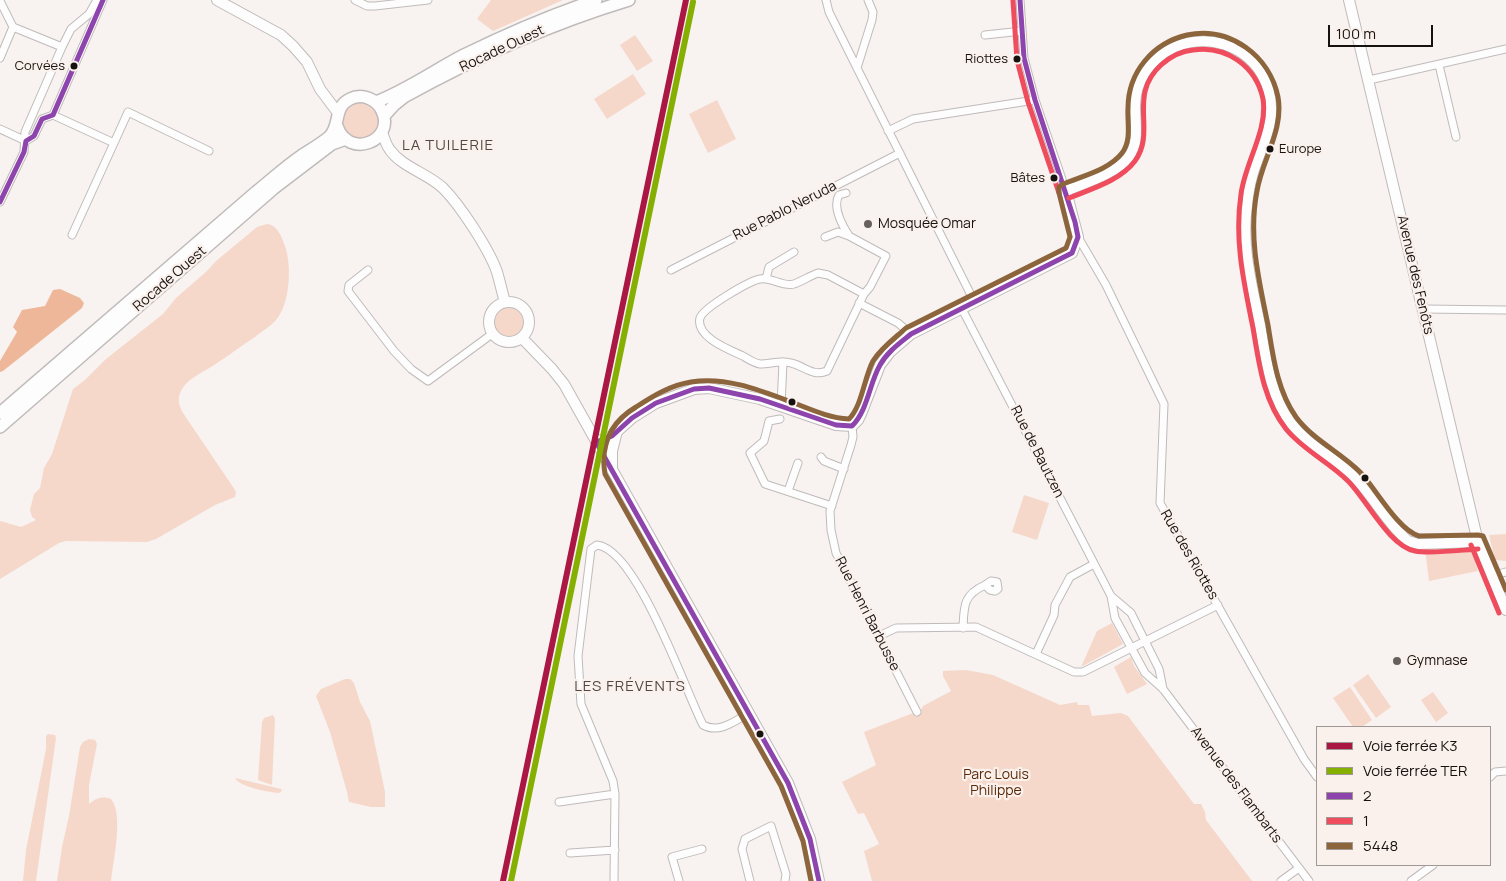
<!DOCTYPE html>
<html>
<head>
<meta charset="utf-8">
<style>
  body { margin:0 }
  #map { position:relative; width:1506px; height:881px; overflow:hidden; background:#f8f2f0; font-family:Manrope,sans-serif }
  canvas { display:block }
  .legend { position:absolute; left:1316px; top:726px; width:175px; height:140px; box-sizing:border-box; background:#fbf1ec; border:1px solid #9f9894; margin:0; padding:6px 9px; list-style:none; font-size:15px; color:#151210 }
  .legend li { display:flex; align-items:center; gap:10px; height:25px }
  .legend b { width:25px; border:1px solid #9f9894 }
  .scale { position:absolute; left:1328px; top:25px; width:105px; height:22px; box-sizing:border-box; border:2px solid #151210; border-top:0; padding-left:6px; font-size:15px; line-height:18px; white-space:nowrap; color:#151210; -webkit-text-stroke:4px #fbf1ec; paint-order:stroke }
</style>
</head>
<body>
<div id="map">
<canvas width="1506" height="881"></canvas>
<ul class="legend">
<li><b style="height:6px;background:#aa1743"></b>Voie ferrée K3</li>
<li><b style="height:6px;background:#85b002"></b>Voie ferrée TER</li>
<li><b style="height:6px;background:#8e44ad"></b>2</li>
<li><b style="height:6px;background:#ef4d5e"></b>1</li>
<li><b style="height:6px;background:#8d653d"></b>5448</li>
</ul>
<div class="scale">100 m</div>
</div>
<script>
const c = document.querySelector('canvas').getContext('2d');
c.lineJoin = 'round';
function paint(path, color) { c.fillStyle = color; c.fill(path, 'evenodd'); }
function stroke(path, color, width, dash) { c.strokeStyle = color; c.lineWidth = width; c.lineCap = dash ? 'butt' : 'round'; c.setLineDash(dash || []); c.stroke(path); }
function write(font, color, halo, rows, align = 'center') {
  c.font = font + ' Manrope,sans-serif'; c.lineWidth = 4.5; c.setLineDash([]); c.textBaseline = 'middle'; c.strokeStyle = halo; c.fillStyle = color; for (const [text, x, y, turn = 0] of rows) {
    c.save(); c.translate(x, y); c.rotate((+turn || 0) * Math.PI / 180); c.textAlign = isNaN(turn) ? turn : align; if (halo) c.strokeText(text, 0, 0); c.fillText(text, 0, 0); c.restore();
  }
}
const green = new Path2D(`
  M491 0H563L493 31 477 19Z
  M635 35 653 61 637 71 620 45Z
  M633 74 646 94 607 119 594 99Z
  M357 100 375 107 380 125 373 136 361 140 349 137 341 126V113Z
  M717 100 736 139 708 153 689 114Z
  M267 224C278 225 282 238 285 246 292 266 290 304 276 320 270 327 262 331 255 337 242 345 230 355 217 363 206 371 187 378 181 391 177 398 179 406 183 413L233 487 236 492 235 497 215 505 156 539 147 542 66 541 59 543 0 579V521L21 527 36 520 32 517 30 510 34 494 40 488 44 468 52 454 73 389 85 380 106 359 163 314 176 298 207 271 216 261 257 227Z
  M493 322a16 16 0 1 1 32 0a16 16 0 1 1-32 0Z
  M1024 495 1049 503 1037 540 1012 532Z
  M1506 534V561L1495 560 1489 535Z
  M1462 548C1474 550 1475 560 1478 571L1429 581 1425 549Z
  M1112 623 1123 644 1081 667 1097 631Z
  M1131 657 1134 666 1147 684 1127 694 1114 667Z
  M966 670 993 675 1060 705 1077 702 1078 705H1089L1092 716 1121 713 1128 716 1194 804H1201L1205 812 1206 820 1252 881H872L864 851 879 844 864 813 858 814 842 782 876 765 864 732 921 710 923 706 951 691 943 676V671Z
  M1368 674 1391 707 1376 718 1353 685Z
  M345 679H350L354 683 360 702 370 721 385 792V807H371L349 802 347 792 330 732 316 696 321 689Z
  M1350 687 1372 720 1362 727H1353L1333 698Z
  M1433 692 1448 713 1436 722 1421 700Z
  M273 715 275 719 272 785 258 780 262 722 264 718Z
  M48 734 55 735 56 738 36 881H23L26 850 46 749V736Z
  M89 739 95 740 97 744 89 785V804C96 798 101 796 111 799 124 814 113 862 111 881H57L62 847 69 816 80 747 83 742Z
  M235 778 277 788 281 789 282 791 279 793C268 792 240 787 235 778Z`);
const water = new Path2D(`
  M60 289 80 298 84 303 82 308 3 371 0 372V361L17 332 13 327 22 310 45 306 53 290Z`);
const street = new Path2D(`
  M355 0 367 6H375L428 0
  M826 0 829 12 857 68 975 303
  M1020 0 1024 58 1035 100 1066 191
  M0 1 13 27 0 58
  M13 27 62 47
  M985 35 1022 31
  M1439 65 1456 137
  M857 68 872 20 873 12 868 0
  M1369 80 1506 49
  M53 115 114 143 128 112 209 151
  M0 129 26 141
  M888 131 913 119 1035 100
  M26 141 34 136 42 119 53 115 103 0
  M0 202 24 152 25 132 62 47 71 29 89 14 97 0
  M72 235 114 143
  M849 236 886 256 870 287 864 294
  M825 237 838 232 849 236C842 225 832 207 839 195L846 193
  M1078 237 1106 285 1164 404 1160 503 1304 759 1317 777
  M368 270 349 285 348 291 394 351 411 369 428 381 492 334
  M671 270 900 153
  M818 273 828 275 864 294 827 371C813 377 804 366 791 363 781 360 770 364 760 364 754 363 748 359 743 356 730 350 695 337 700 318 703 308 749 281 760 279 772 277 782 287 794 284 802 281 810 276 818 273Z
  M766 279 769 267 794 252
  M859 303 898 323 911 334
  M962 309 1111 596 1115 618 1145 673 1163 689 1309 881
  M1423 309 1506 310
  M781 406 783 362
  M780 419 769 421 764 441 750 453 765 484 832 506
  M852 426 853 437 851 445 830 511 831 530 836 553 917 712
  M821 457 824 461 844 469
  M788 491 798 463
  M1491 576 1506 572
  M1111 596 1131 613 1159 669 1163 689
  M963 628C964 606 963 595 985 585L990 590 995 591 998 589 997 582 991 581 985 585
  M879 636 896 628 976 627 1074 672H1083L1218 605
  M1036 654 1054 615 1055 605 1070 577 1094 564
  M1490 777 1495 772 1506 771
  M559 802 615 794
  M570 853 615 850
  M614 881 615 794 613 781 581 704 578 656 591 549 597 545C637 549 685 690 703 725 719 734 735 721 749 713
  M679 881 672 857 702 849
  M750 881 742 849 745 839 771 826 786 874 785 881
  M1281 881 1299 868
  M1411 881 1433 865`);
const secondary = new Path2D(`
  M217 0 281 35 293 46 307 62 320 89 338 113
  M1349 0 1478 542 1506 610
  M382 132C384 138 386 145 390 150 402 167 427 173 443 188 460 205 489 249 497 272 500 282 502 292 505 302
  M489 322a20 20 0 1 1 40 0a20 20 0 1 1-40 0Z
  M522 338 552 369 564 384 788 783 810 839 819 881
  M596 442 612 436 632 418 656 403 694 389 709 388 760 399 836 425 852 426 858 420 861 414 880 365 890 352 911 334 1072 253 1078 237 1066 191C1084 183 1115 174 1128 158 1140 142 1135 124 1135 106 1135 80 1152 57 1175 47 1212 31 1256 49 1268 89 1278 120 1262 144 1253 173 1250 183 1248 195 1247 206 1241 246 1252 286 1260 325 1266 358 1270 396 1291 423 1309 447 1337 458 1357 480 1375 499 1388 524 1408 541L1418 544 1478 542
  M612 467V451L617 431`);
const primary = new Path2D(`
  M376 102C407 90 435 70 464 55 507 34 551 15 596 0
  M384 116 394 105 404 97C476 57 550 24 629 0
  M0 413 256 192C271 180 285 167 301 156 310 150 321 144 329 137 341 126 333 107 350 99 362 93 377 99 382 111 396 141 348 160 337 126
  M0 427 273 189 332 144 346 139`);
const bus1 = new Path2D(`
  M0 202 24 152 26 141 34 136 42 119 53 115 103 0
  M819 881 810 839 788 783 596 442 612 436 632 418 656 403 694 389 709 388 760 399 836 425 852 426C868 410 869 384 880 365 887 352 900 343 911 334L1072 253 1078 237 1075 222 1035 100 1024 58 1020 0`);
const bus2 = new Path2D(`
  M1013 1 1017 60 1028 102 1059 193
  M1069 198C1091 189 1120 181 1135 161 1157 131 1127 96 1161 65 1170 57 1181 51 1193 50 1226 45 1256 66 1263 99 1268 130 1245 163 1241 194 1234 241 1244 283 1253 328 1259 363 1263 400 1286 429 1303 450 1329 462 1348 481 1367 500 1389 546 1415 551 1431 554 1461 550 1478 549
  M1471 545 1499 613`);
const bus3 = new Path2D(`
  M811 881 803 841 781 786 605 474C600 444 611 422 636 407 653 396 671 385 691 382 726 376 762 391 794 403 812 410 830 418 849 419 862 406 864 378 873 361 881 348 895 338 906 328L1066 248 1070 237 1059 193V187L1063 184C1082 176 1109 170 1122 153 1132 140 1127 122 1128 108 1128 72 1153 43 1187 35 1230 26 1270 56 1278 97 1284 130 1262 160 1257 191 1248 237 1259 280 1268 325 1273 356 1277 390 1296 417 1313 440 1340 452 1360 472 1376 489 1398 530 1419 536L1478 535 1483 536 1506 590`);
const rail1 = new Path2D(`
  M503 881 686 0`);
const rail2 = new Path2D(`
  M511 881 693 2`);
const markers = [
  [1017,59,4.5,"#151210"],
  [74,66,4.5,"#151210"],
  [1270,149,4.5,"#151210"],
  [1054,178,4.5,"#151210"],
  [868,224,5,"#64605e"],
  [792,402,4.5,"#151210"],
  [1365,478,4.5,"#151210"],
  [1397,661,5,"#64605e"],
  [760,734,4.5,"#151210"]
];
const busNames = [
  ["Riottes",1008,59],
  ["Corvées",65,66],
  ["Europe",1279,149,"left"],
  ["Bâtes",1045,178]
];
const streetNames = [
  ["Rocade Ouest",502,49,-25],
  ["Rue Pablo Neruda",785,211,-27],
  ["Avenue des Fenôts",1415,275,77],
  ["Rocade Ouest",170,279,-41],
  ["Rue de Bautzen",1037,452,63],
  ["Rue des Riottes",1189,555,60],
  ["Rue Henri Barbusse",867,614,63],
  ["Avenue des Flambarts",1236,785,53]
];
const poiNames = [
  ["Mosquée Omar",878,224],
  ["Gymnase",1407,661]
];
const parkNames = [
  ["Parc Louis",996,775],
  ["Philippe",996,791]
];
const neighbourhoodNames = [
  ["LA TUILERIE",448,146],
  ["LES FRÉVENTS",630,687]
];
paint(green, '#f5d8ca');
paint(water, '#eeb799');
stroke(street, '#bfbbba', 9);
stroke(secondary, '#bfbbba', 12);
stroke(primary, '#bfbbba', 14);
stroke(street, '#fefdfd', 7);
stroke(secondary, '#fefdfd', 10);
stroke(primary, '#fefdfd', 11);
stroke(bus1, '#8e44ad', 5);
stroke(bus2, '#ef4d5e', 5);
stroke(bus3, '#8d653d', 5);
stroke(rail1, '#aa1743', 6);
stroke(rail2, '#85b002', 6);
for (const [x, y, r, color] of markers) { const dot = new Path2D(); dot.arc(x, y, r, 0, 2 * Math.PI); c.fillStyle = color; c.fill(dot); stroke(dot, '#fbf1ec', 2); }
write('13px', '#151210', '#fbf1ec', busNames, 'right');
write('14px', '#151210', '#fbf1ec', streetNames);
write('14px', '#151210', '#fbf1ec', poiNames, 'left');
write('14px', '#582808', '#fbf1ec', parkNames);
c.letterSpacing = '1px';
write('15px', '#504844', '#fbf1ec', neighbourhoodNames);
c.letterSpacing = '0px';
</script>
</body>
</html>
